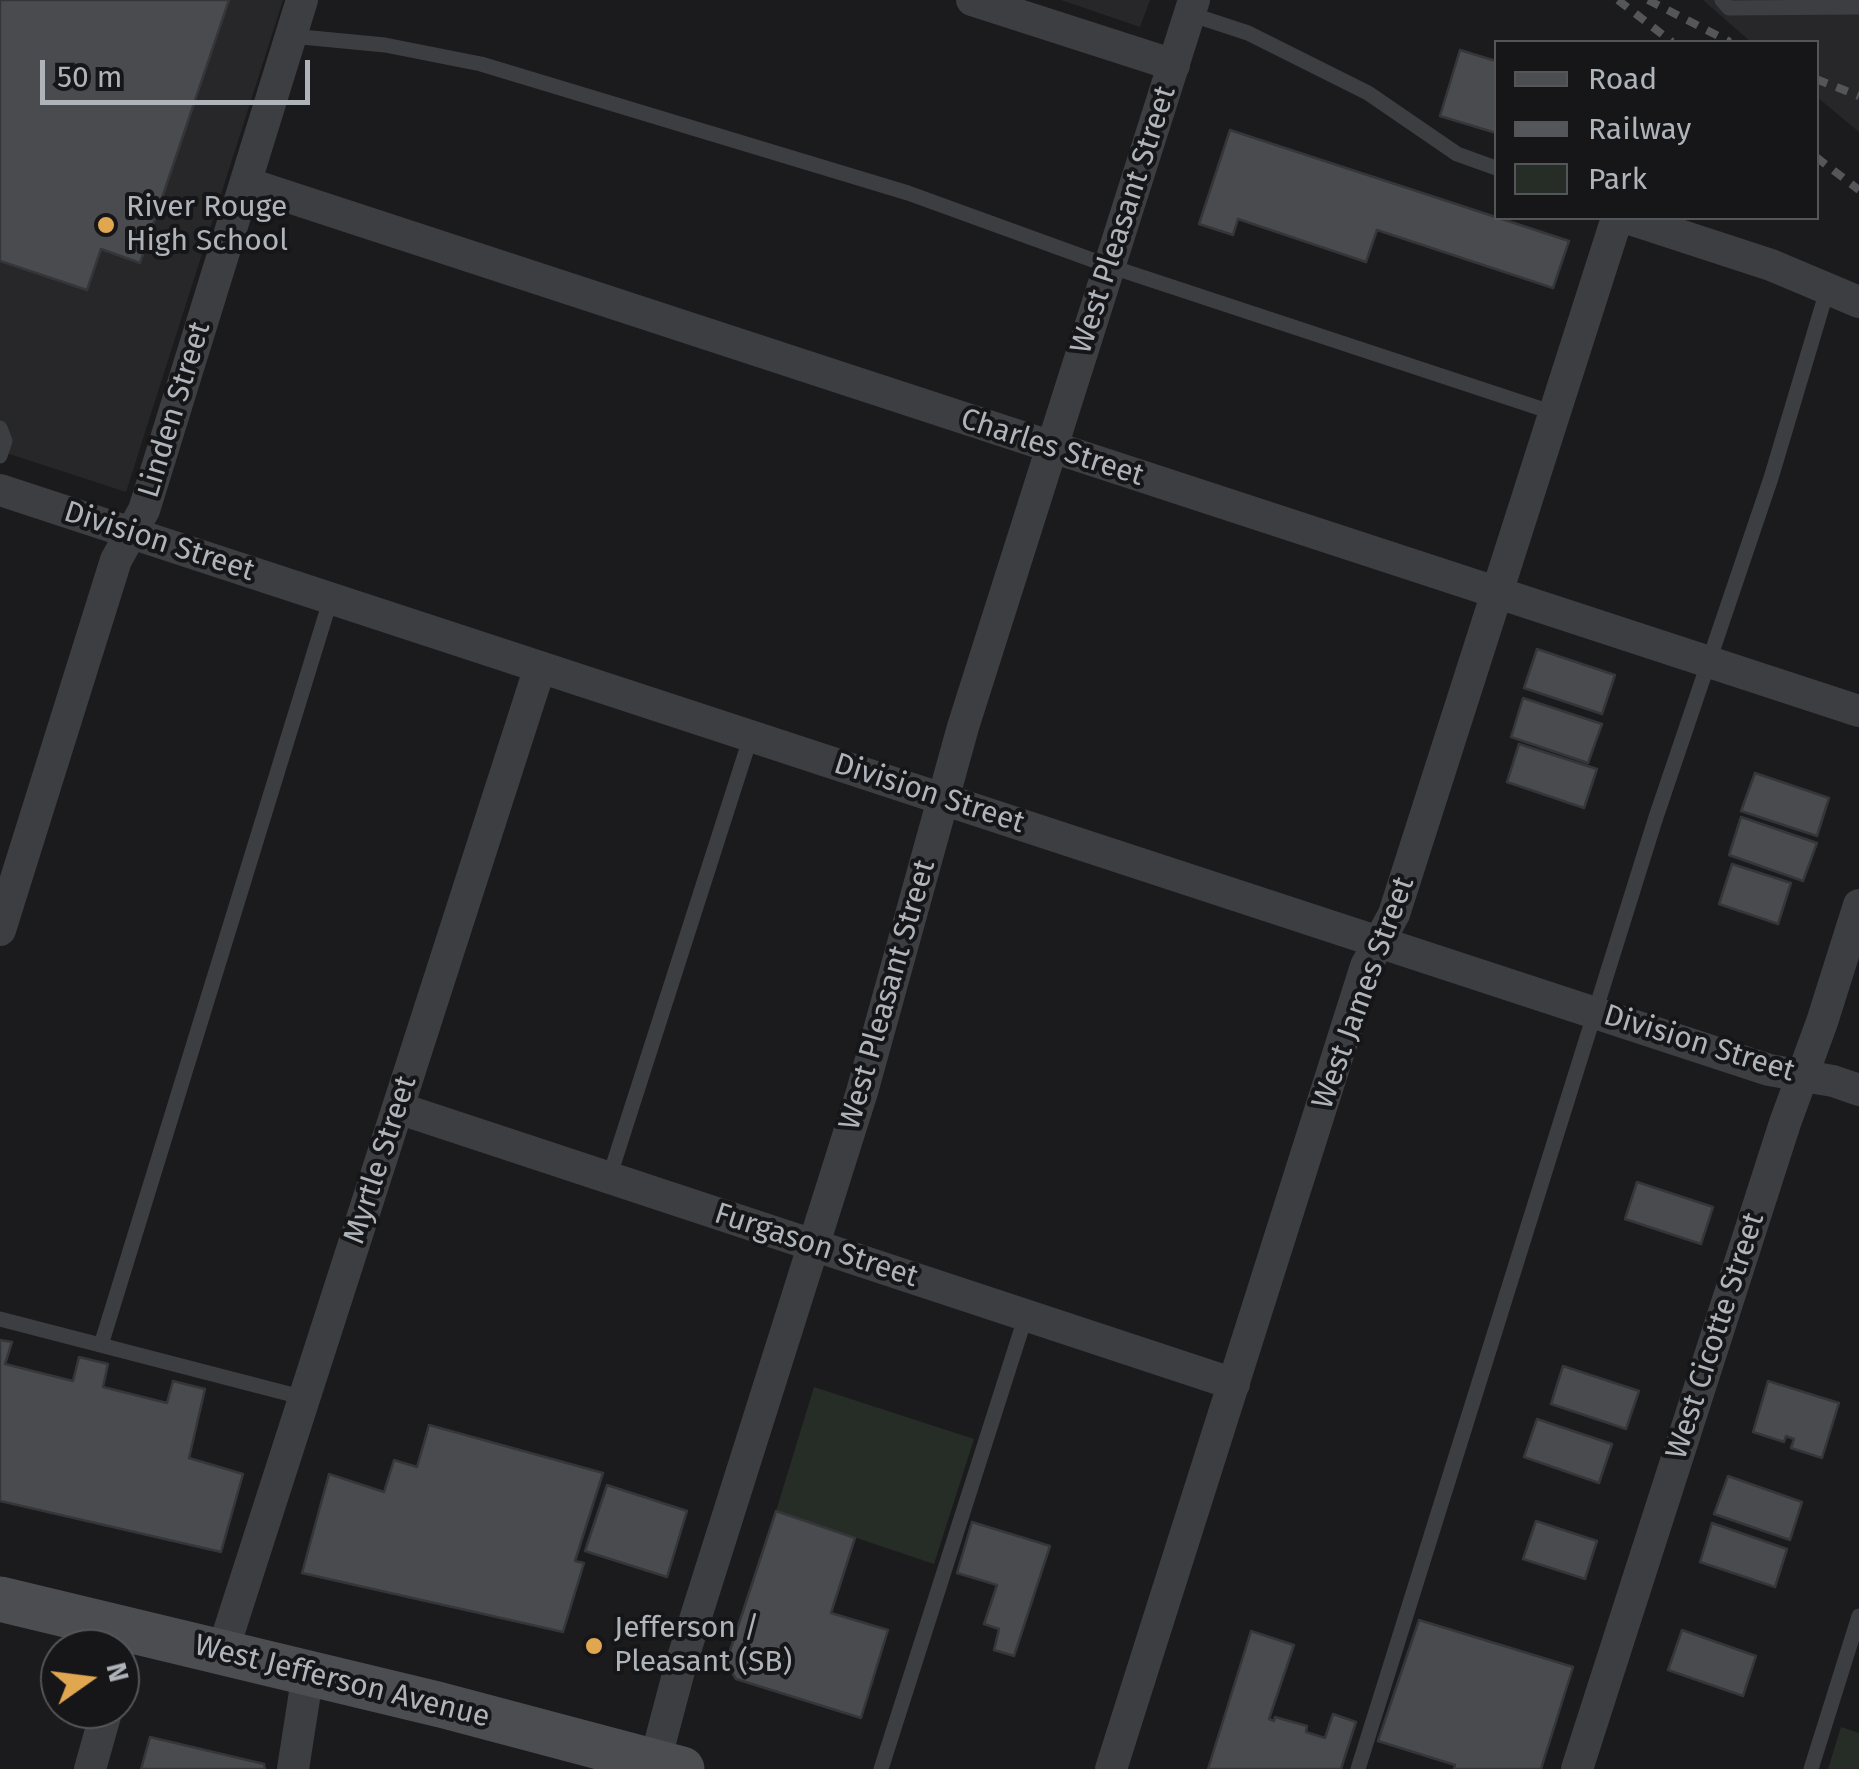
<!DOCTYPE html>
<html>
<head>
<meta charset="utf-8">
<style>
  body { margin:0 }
  #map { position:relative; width:1859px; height:1769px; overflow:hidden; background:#1b1b1d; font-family:"Fira Sans",sans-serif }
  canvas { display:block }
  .legend { position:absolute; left:1494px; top:40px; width:325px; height:180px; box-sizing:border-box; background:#161618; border:2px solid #535559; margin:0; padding:12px 18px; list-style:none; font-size:30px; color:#afb4bb }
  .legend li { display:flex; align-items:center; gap:20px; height:50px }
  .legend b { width:50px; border:2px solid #535559 }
  .north { position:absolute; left:40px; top:1629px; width:100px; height:100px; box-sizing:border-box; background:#161618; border:2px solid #535559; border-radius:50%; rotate:76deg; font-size:28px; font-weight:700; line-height:40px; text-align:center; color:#afb4bb }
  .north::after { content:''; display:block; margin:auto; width:35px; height:45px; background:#e0a650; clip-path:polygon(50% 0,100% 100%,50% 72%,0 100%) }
  .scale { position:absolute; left:40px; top:60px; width:270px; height:45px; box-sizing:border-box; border:5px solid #afb4bb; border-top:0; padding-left:12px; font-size:30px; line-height:35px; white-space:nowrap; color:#afb4bb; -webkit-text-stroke:8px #161618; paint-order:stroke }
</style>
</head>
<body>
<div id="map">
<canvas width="1859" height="1769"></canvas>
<ul class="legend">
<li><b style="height:12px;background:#4b4d51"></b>Road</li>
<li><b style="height:12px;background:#54565a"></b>Railway</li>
<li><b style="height:28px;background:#252d26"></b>Park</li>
</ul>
<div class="north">N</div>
<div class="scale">50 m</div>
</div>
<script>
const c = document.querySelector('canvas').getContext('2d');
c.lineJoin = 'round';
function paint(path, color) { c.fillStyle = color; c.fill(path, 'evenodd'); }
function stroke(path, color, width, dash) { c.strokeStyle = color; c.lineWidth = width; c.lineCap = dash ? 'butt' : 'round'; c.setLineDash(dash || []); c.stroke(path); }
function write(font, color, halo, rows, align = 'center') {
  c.font = font + ' "Fira Sans",sans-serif'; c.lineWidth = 8; c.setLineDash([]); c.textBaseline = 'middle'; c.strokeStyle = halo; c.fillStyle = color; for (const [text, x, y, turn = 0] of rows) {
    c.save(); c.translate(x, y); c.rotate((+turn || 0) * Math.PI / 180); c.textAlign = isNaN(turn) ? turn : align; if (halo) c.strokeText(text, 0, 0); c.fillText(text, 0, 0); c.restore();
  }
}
const built = new Path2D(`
  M0 0H283L126 492 0 451Z
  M1061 0H1150L1140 27Z
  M1703 0H1859V132L1817 97 1816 42H1751Z`);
const green = new Path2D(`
  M814 1387 974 1439 934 1564 776 1511Z
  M1841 1727 1859 1733V1769H1828Z`);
const building = new Path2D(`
  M0 0H229L140 263 101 249 87 290 0 261Z
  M1460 50 1496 61V133L1440 116Z
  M1230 130 1569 241 1553 288 1377 230 1366 262 1238 219 1233 235 1199 224Z
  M1537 649 1615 675 1602 714 1524 688Z
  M1523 698 1602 724 1588 763 1511 737Z
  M1519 744 1597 769 1584 808 1507 782Z
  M1755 773 1829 798 1817 836 1741 811Z
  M1741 817 1817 843 1803 881 1729 855Z
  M1732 864 1791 883 1778 924 1719 904Z
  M1637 1182 1713 1207 1701 1244 1625 1219Z
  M0 1340 12 1342 5 1364 73 1381 79 1357 108 1364 103 1387 167 1403 173 1381 205 1389 189 1458 243 1474 221 1552 0 1501Z
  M1563 1366 1639 1391 1626 1429 1551 1404Z
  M1768 1381 1839 1403 1822 1458 1791 1448 1794 1439 1786 1436 1784 1442 1753 1432Z
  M1537 1419 1612 1444 1599 1483 1524 1457Z
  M429 1425 603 1473 575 1561 584 1563 563 1632 302 1573 329 1474 384 1492 394 1460 417 1467Z
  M1728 1476 1802 1502 1790 1540 1714 1514Z
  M607 1485 687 1511 667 1577 585 1551Z
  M776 1511 855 1538 831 1613 888 1630 861 1718 736 1679 726 1663Z
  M1536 1521 1597 1541 1585 1579 1523 1559Z
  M972 1522 1050 1546 1014 1656 994 1650 999 1629 984 1624 997 1585 957 1573Z
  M1712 1523 1787 1549 1775 1587 1700 1562Z
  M1419 1620 1573 1667 1541 1769H1454L1455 1765 1378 1741Z
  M1682 1630 1756 1656 1743 1696 1668 1670Z
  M1251 1631 1294 1645 1269 1719 1274 1721 1275 1717 1307 1726 1306 1732 1325 1738 1333 1714 1356 1722 1341 1769H1208Z
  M150 1737 264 1764 265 1769H141Z`);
const lane = new Path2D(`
  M1722 0 1729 8 1859 7
  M1190 14 1248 33 1368 93 1457 154 1496 168
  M291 36 385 45 481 64 908 193 1109 266 1554 413
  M0 428 5 441 0 456
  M609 1178 751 736
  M0 1319 305 1398
  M101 1345 331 598
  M881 1769 1026 1315
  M1358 1769 1656 817 1771 478 1828 287
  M1811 1769 1859 1616`);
const street = new Path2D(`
  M972 0 1174 65
  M246 183 1859 711
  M1627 218 1771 265 1859 302
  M0 490 1769 1070 1833 1081 1859 1090
  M0 930 116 560 144 510 302 0
  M398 1108 1234 1384
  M222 1653 540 667
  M90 1769 107 1709
  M293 1769 308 1673
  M653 1769 680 1667 862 1092 963 727 1194 0
  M1111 1769 1366 966 1394 914 1617 218
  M1577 1769 1785 1123 1822 1022 1859 905`);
const secondary = new Path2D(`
  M0 1599 441 1705 682 1769`);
const rail = new Path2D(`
  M1618 0 1672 42
  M1648 0 1730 42
  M1816 79 1859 96
  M1816 157 1859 190`);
const markers = [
  [106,225,10,"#e0a650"],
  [594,1646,10,"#e0a650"]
];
const poiNames = [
  ["River Rouge",126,208],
  ["High School",126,242],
  ["Jefferson /",614,1629],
  ["Pleasant (SB)",614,1663]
];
const streetNames = [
  ["West Pleasant Street",1124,220,-72],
  ["Linden Street",175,410,-73],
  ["Charles Street",1052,448,18],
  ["Division Street",159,542,18],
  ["Division Street",929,794,18],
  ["West James Street",1364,993,-70],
  ["West Pleasant Street",888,995,-74],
  ["Division Street",1699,1044,17],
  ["Myrtle Street",381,1160,-72],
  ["Furgason Street",816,1246,18],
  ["West Cicotte Street",1716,1336,-72],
  ["West Jefferson Avenue",342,1682,14]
];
paint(built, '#27272a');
paint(green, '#252d26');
paint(building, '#4a4b4f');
stroke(building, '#353639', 2.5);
stroke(lane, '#3c3e42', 15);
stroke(street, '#3c3e42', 32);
stroke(secondary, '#4b4d51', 45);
stroke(rail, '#54565a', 8, [12, 10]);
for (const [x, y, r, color] of markers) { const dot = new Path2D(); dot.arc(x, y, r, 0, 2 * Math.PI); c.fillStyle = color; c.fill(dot); stroke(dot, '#161618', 4); }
write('30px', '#afb4bb', '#161618', poiNames, 'left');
write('30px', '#afb4bb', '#161618', streetNames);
</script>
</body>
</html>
